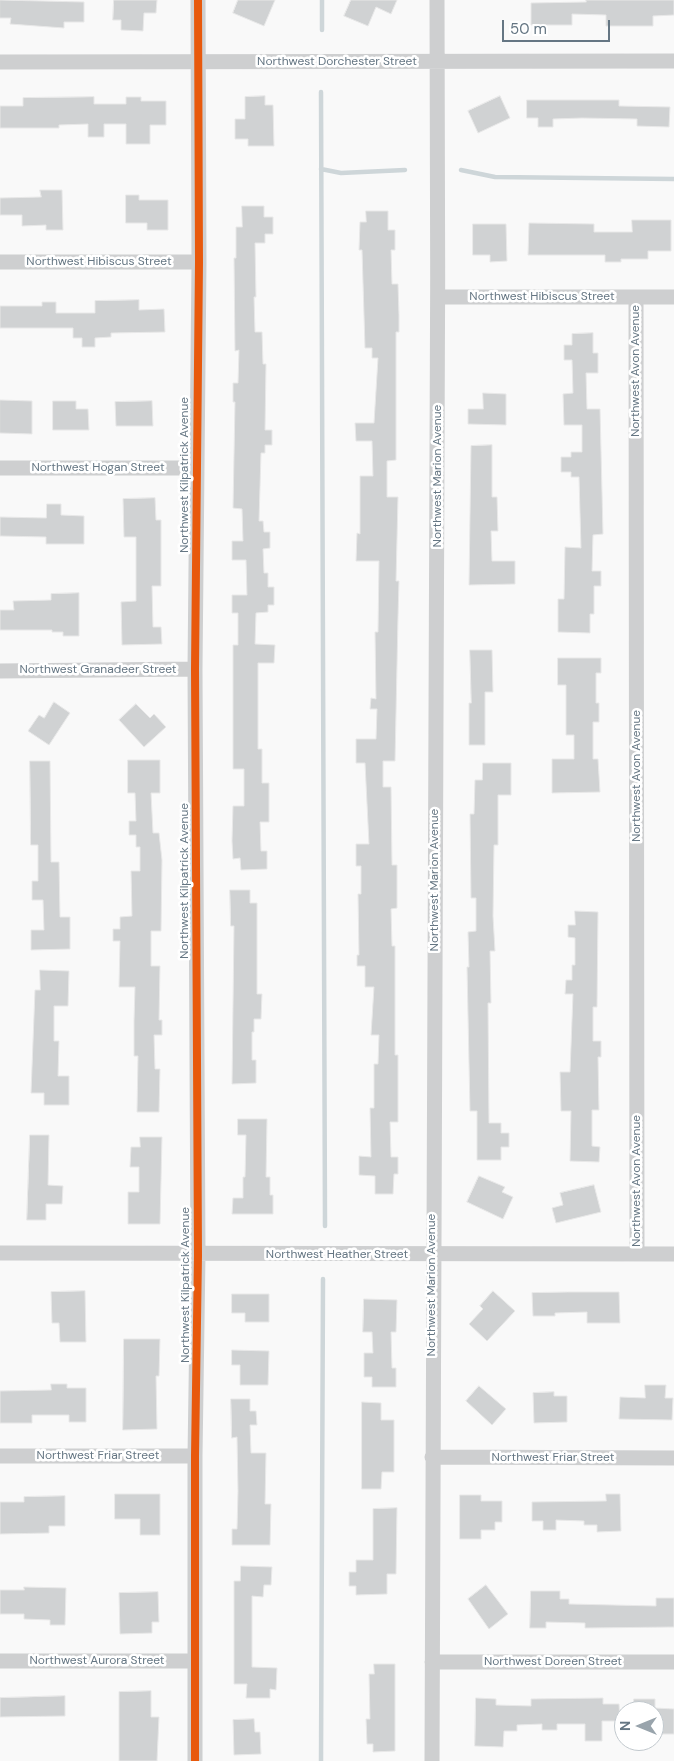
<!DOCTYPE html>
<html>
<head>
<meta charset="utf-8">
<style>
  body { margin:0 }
  #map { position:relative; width:674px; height:1761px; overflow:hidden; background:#f9f9f9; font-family:"DM Sans",sans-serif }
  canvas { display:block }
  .north { position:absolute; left:614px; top:1701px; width:50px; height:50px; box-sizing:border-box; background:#fff; border:1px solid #c1c8cd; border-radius:50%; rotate:270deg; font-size:14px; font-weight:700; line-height:20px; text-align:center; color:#657683 }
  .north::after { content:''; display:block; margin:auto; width:18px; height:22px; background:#99a4ac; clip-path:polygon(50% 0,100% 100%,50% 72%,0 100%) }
  .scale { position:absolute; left:502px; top:20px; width:108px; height:22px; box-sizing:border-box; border:2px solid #657683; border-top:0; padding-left:6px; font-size:15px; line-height:18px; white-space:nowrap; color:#657683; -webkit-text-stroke:4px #fff; paint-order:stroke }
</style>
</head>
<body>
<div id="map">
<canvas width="674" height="1761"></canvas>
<div class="north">N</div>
<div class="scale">50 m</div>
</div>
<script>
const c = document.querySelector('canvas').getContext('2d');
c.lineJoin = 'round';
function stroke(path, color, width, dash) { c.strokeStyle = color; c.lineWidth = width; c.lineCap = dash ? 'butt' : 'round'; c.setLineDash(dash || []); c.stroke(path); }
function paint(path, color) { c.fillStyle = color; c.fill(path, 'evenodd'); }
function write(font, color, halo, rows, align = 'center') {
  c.font = font + ' "DM Sans",sans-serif'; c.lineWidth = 5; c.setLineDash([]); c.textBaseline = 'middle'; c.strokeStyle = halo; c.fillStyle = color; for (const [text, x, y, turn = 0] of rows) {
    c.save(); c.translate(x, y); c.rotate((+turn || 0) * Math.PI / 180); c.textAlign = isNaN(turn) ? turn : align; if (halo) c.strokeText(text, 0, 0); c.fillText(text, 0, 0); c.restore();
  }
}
const stream = new Path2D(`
  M322 0V30
  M321 92 325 1226
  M321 169 341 173 405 170
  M461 170 495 177 674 179
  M321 1761 323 1279`);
const building = new Path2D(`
  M0 0 84 2V22H64V28L10 24 11 18H0Z
  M114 0H157L156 13H144L143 31 121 30V20H113Z
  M238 0H275L264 26 233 13Z
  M351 0H397L391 14 376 7 368 26 344 16Z
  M586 0H674V15L653 16V26H606V15L572 14V25H531V3L586 2Z
  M265 96V105H273L274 146H248V139H235V119H245V97Z
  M500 96 510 118 478 133 468 111Z
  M94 97V104H126V97H141V101H166V125H150V144H126V124H104V137H88V124L59 125V128H0V106H23V98Z
  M527 100H619V106L670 107 669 127 637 126V119L582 118 553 119V127H538V118H527Z
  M40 190H62L63 230H46V225L22 226V215H0V198L41 197Z
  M126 195H139V200H168V230H147V223H126Z
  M242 206H264V217H273V234H265V243H255L256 297H254L255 332H262L263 364H266L265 430H272V445H265V453H261L259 521H263L264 532H270V548L263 549 264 573H268V587H274V605H268V612L256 613 255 644 275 645 274 663H258V749H262V783H269V822H260L261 851H267V869L241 870 240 858 233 859 232 841 233 806H244V769H233V645H238V613H232V595H247L246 560H232V541H243L242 509 233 508 235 402H233V383H238L239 350 235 351 234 258H236V227H242Z
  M366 211H388V230H395V250H391L392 284H398L399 315V332H396V460L387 461V497H398L396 581H399L398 617 395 761H383V787H391L392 865H397V908L391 909 392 946H395V1055H398V1122H390L391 1157H398V1174H394L393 1194H375V1176L359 1175V1156L371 1157 370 1108H374V1064H378L379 1035H371L374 987H365V966H357V955H359L358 894H361V866H356V844H369L365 763H356V739H376L377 709H370L371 698 376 699 375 632H378L379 561H356L357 533 360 534V476H373L372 441H356L355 423H374L378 358H372V348H365L362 250H359L360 222H366Z
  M632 220H671V251H648V259H621V262H605V255H528L529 223 594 224V232H632Z
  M473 224H506L507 261 490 262V255H473Z
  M139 300V310L164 309 165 332 111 333V337L95 338V347H82V338H73V328H0V306H42V302H56V313H95V301Z
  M593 333V353H598V373H586L587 409H600L603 534 593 535 592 571H601V586H594V614H590V633L558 632V599H564L565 547 581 548 579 477H571V472H561V457H571V452H582V425H564L563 394 573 393 572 360H564V345H572V334Z
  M483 393 506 394V425L468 424V409H483Z
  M0 400 32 401V434L0 433Z
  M53 401H76V409H88L89 430H53Z
  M152 401 153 426H116L115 402Z
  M492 445V497H497L498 531H491L492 561H515V584L469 585 471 446Z
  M155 498 156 520H161V586H152L153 627H161L162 644 122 645 121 602 136 601V537H124L123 499Z
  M47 504H61V515L84 516V544H46V537L0 536V517L46 518Z
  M79 593V636H63V632H52V630H0V610H14L13 601 51 600V594Z
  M470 650H492L493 692H485V745H469V703H471Z
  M558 658H601V673H596V703H599V722H593V759H598L600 792 552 793V759H574V735H566V685H558Z
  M54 702 70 713 49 745 28 731 39 715 44 718Z
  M136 704 150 718 154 714 166 727 144 747 119 720Z
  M128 760H160V793H151L153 833H159L162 860 161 931H151V966H160L159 1020H162V1035H154L155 1069H160L159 1112H137L138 1056H134V1021L135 987H119L120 941H113V929H120V917L132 916 131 871H140V847H136V835H129V821H136L135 793H128Z
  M30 761H50L51 862H59L60 917H70V949L31 950V930H44L43 900H32V881H38V845H31Z
  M483 763H511V795H498V845H494L493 916 495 951H490L491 1003H488L489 1123H501V1133H509V1147H501V1160H477V1111H470L467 967H469L468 932 476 931V898H471L470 814H474L475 780H482Z
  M230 890H250V903H257V994H262L261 1019H254V1032H252V1060H256V1083L232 1084 234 926H231Z
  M575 911 598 912 597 1007H593V1041H601V1057H598L599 1110H592V1146L600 1147 599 1162 570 1161 571 1111H561L560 1072H570L573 994H565L566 980H572V965H575V938L568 937V925H575Z
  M40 970 69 971 68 1006H54V1041H59L58 1076H69V1105H44V1093H31L35 990H40Z
  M238 1119H267L266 1177H270V1195H273V1214H232L233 1198H243V1177H245L246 1135H238Z
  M30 1135H49L48 1185 63 1186 62 1204H46V1220H27Z
  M140 1137H162L160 1224H128V1192H139V1167H130L131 1147H140Z
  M479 1176 505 1187 502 1192 513 1197 503 1219 467 1202Z
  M594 1185 601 1212 556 1223 552 1208 563 1205 560 1193Z
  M85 1291 86 1342H60L59 1323H52L51 1292Z
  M493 1291 515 1311 487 1341 469 1324 483 1309 480 1306Z
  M568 1292H619L620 1323H587V1312L555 1313V1316H533L532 1293Z
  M232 1294H269V1322H245V1313H232Z
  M364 1299 397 1300 396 1332H391L392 1368H396V1387H372V1377H364V1353H373L372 1332H363Z
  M124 1339H160L159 1376H156L157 1429 123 1430Z
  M232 1350 269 1351 268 1385H240V1365H232Z
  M51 1384H67V1388H86V1422H69V1415H32V1423H0V1391L51 1390Z
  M645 1385H666L665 1398H673L672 1420 619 1419 620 1397 645 1398Z
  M479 1386 506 1409 492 1425 466 1401Z
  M554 1392V1396H567V1422L534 1423 533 1393Z
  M231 1399H250V1411H256L257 1425H250L251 1453H266L265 1504H271L270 1545H232V1529H237L238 1491 237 1437 232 1438Z
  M362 1402 381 1403V1420H394V1472H382L381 1489H362Z
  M115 1494H160V1535H140V1519H115Z
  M606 1494H620L621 1531 597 1532V1525H584V1521L556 1520V1530H543V1521H532V1502L606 1501Z
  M460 1495H481V1501H502V1522H495V1530H481V1539H460Z
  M65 1496V1526H49V1533L0 1534V1502H24V1497Z
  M397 1508 396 1574H387V1594L356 1595V1586H349V1572H356V1560H373V1509Z
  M241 1566 272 1567 271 1585H264L263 1597 252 1596V1667L277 1668 276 1690 270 1689V1698H246L247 1684H234V1581H240Z
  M486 1585 508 1614 489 1629 468 1599Z
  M24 1587 66 1588 65 1625H50V1620L24 1619V1614H0V1590H24Z
  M531 1591H560V1599H569V1604L656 1606V1598H674V1627L585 1628V1623L546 1622V1628H530Z
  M158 1592 159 1622H152V1633L120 1634 119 1593Z
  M374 1664H395V1751L373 1752V1744H367L366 1719H370L369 1674H374Z
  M151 1691V1717H159L157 1761H119V1692Z
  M65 1696V1716L0 1717V1698Z
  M476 1698 496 1699V1705L531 1706V1699L603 1698V1704H619L620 1721H602V1741H585V1724H557V1730H542V1724L517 1725V1731H504L503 1747 475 1746Z
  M634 1699H655V1708L674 1709V1734H654V1711H634Z
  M254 1719 255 1732H260L261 1754 234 1755 233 1720Z`);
const street = new Path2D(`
  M0 62 674 61
  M0 262H199
  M439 297H674
  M636 298 637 1254
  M0 468H196
  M0 671 195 669
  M0 1253 674 1254
  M0 1456H195
  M432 1457 674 1458
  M0 1661H195
  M432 1662H674
  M195 1761V1456L198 1255 195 669 199 262 198 0
  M432 1761C432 1174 440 587 437 0`);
const cycleway = new Path2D(`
  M195 1761V1456L198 1255 195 669 199 262 198 0`);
const streetNames = [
  ["Northwest Dorchester Street",337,62],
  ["Northwest Hibiscus Street",99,262],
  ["Northwest Hibiscus Street",542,297],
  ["Northwest Avon Avenue",636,371,-90],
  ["Northwest Hogan Street",98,468],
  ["Northwest Kilpatrick Avenue",185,475,-90],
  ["Northwest Marion Avenue",438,476,-90],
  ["Northwest Granadeer Street",98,670],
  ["Northwest Avon Avenue",637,776,-90],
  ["Northwest Marion Avenue",435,880,-90],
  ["Northwest Kilpatrick Avenue",185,881,-90],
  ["Northwest Avon Avenue",637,1181,-90],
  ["Northwest Heather Street",337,1255],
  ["Northwest Kilpatrick Avenue",186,1285,-90],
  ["Northwest Marion Avenue",432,1285,-90],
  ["Northwest Friar Street",98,1456],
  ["Northwest Friar Street",553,1458],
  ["Northwest Aurora Street",97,1661],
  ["Northwest Doreen Street",553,1662]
];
stroke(stream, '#ced6d9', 4.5);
paint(building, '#d0d2d3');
stroke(building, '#e8e8e8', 1);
stroke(street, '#cecfd0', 15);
stroke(cycleway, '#e8590c', 8);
write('12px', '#657683', '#fff', streetNames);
</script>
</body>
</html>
